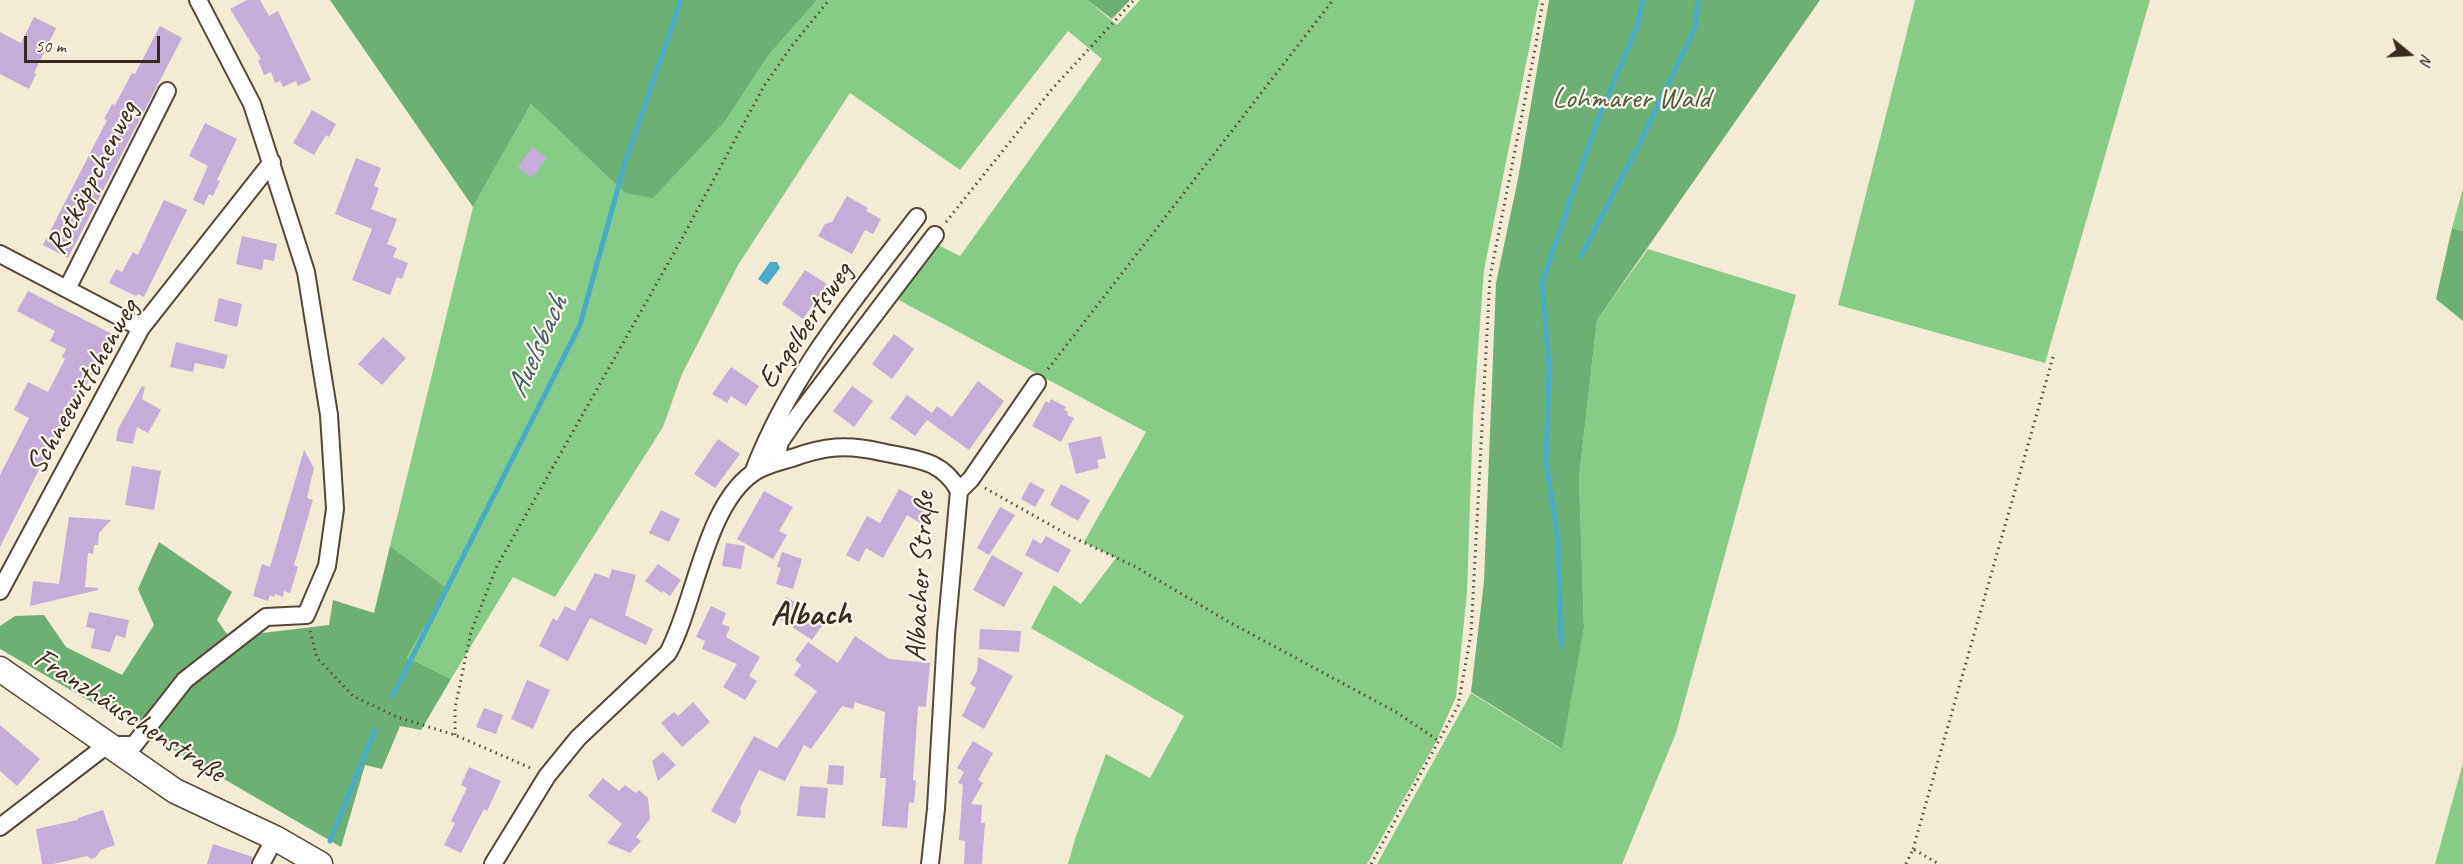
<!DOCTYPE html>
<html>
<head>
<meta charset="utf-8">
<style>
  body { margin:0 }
  #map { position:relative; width:2463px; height:864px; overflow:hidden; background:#f3ebd4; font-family:Caveat,sans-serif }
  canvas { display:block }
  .north { position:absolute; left:2379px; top:24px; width:60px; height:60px; -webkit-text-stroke:4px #fbf7ec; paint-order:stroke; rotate:108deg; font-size:16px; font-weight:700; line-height:24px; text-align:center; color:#3b2a1e }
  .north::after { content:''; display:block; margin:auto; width:21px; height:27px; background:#3b2a1e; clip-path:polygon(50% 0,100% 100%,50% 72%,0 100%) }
  .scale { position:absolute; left:24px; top:36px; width:136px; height:27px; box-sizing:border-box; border:3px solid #3b2a1e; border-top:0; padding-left:8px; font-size:18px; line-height:21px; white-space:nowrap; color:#3b2a1e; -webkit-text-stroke:4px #fbf7ec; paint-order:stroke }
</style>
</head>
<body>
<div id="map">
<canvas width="2463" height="864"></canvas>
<div class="north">N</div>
<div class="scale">50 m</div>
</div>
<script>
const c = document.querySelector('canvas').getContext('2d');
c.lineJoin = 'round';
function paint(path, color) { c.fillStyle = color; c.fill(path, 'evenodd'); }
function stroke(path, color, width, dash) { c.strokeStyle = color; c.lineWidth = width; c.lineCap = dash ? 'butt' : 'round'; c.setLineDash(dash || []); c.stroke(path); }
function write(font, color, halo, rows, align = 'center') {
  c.font = font + ' Caveat,sans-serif'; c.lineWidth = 4.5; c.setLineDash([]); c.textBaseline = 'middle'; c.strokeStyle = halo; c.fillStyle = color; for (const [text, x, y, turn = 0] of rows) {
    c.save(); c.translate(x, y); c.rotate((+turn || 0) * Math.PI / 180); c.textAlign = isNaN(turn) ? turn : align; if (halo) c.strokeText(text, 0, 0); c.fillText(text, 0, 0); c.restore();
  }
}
const green = new Path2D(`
  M817 0H1087L1117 25 1140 0H1539L1484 270 1473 416 1467 593 1456 697 1436 742 1367 864H1068L1076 836 1106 754 1150 778 1184 716 1031 628 1054 585 1081 604 1116 558 1084 542 1146 432 893 297 938 245 960 256 1102 59 1068 31 960 170 850 93 738 265 682 374 663 427 555 597 513 577 451 679 407 657 447 588 390 546 473 207 531 104 625 193 726 120 767 57Z
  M1915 0H2150L2045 363 1838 305Z
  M2463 188V231L2452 228Z
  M1648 249 1796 295 1676 733 1622 864H1377L1471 693 1561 749 1584 628 1579 477 1597 320Z
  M2463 763V864H2435Z`);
const forest = new Path2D(`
  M330 0H817L767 57 726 120 653 198 625 193 531 104 473 207Z
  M1087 0H1130L1112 19Z
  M1549 0H1820L1597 320 1579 477 1584 628 1562 749 1471 692 1484 581 1496 283 1518 179Z
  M2452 228 2463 231V321L2436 299Z
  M159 542 232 592 217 620 229 637 329 625 333 600 374 613 390 546 447 588 407 657 451 679 421 730 400 726 382 769 365 765 341 847 0 649V626L15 616 44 615 66 647 122 675 154 625 138 589Z`);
const water = new Path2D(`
  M770 262H777L780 268 767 285 758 279Z`);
const stream = new Path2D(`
  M1581 256 1638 147 1695 28 1698 0
  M1561 646 1558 540 1546 462 1549 366 1542 283 1597 122 1637 27 1643 0
  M393 695 580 325 625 163 681 0
  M330 841 375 730`);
const building = new Path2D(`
  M247 0H260L269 16 278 11 311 80 298 86 296 81 283 87 280 81 275 83 271 72 264 75 258 60 261 59 230 9Z
  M34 17 56 28 34 73 36 74 29 89 0 74V32L21 43Z
  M160 26 182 38 68 258 43 245 107 120 104 119 112 104 115 105 132 73 135 74Z
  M312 110 336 124 329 137 326 135 314 155 293 143Z
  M205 123 237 139 217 180 220 181 213 196 209 194 204 205 193 200 208 166 189 156Z
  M532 147 547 158 532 178 518 167Z
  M356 158 381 168 374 186 379 188 371 209 397 219 387 244 397 248 393 257 408 263 402 279 397 277 390 295 352 280 372 229 335 214Z
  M847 196 868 208 866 211 881 219 873 234 865 230 852 254 818 236 825 224 832 222Z
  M164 200 187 210 144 297 138 294 136 296 109 283 116 269 122 272 133 252 138 255Z
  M242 236 277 244 274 261 264 259 262 270 236 264Z
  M805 270 827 284 803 319 782 304Z
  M28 291 112 334 83 392 79 390 0 547V475L29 418 14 410 28 382 48 392 65 359 62 357 66 349 50 341 55 331 17 311Z
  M219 298 242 304 237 327 214 321Z
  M894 334 914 349 892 379 872 364Z
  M383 337 406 358 382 385 358 364Z
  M176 342 228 355 224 369 195 363 193 372 170 367Z
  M731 367 759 386 746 406 731 396 727 403 712 394Z
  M978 381 1004 401 969 450 927 420 915 436 890 418 907 395 932 413 937 406 952 417Z
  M142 386 145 387 142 399 161 410 148 433 137 427 133 444 116 441 118 429Z
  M852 386 873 401 854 427 833 411Z
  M1051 399 1066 407 1064 410 1068 412 1067 415 1074 418 1061 442 1032 426 1046 401 1049 403Z
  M1101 436 1106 458 1097 460 1099 468 1076 474 1068 443Z
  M718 439 740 454 715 488 694 474Z
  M304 450 314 468 307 498 313 500 294 565 298 567 290 593 284 591 283 597 275 594 274 597 270 595 268 601 253 596 262 564 270 567Z
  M132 466 161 471 154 510 125 505Z
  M1030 482 1045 490 1035 507 1021 499Z
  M1061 484 1090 500 1078 521 1050 505Z
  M899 489 930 506 920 523 907 515 883 558 866 548 859 562 846 555 867 516 880 523Z
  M764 491 793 507 779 531 787 535 773 559 737 539Z
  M1000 507 1015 515 989 555 977 548Z
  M661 510 680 519 669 542 649 533Z
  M69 517 111 520 99 533 98 545H94L93 554 88 553 85 587 98 588V590L30 606 33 581 59 584Z
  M1046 536 1071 550 1058 573 1025 555 1033 539 1041 544Z
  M726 543 745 546 741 569 722 566Z
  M782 552 802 559 793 589 776 584 781 568 777 567Z
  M992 555 1023 573 1004 607 973 590Z
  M658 564 681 580 670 596 663 591 662 593 645 581Z
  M612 569 636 575 625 615 653 629 646 645 590 618 568 661 539 646 553 618 557 621 565 606 575 611 595 573 609 578Z
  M786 597 804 607 801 613 826 620 812 640 775 616Z
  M711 606 726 613 722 624 730 627 726 637 760 657 749 676 757 681 745 700 723 687 737 664 702 649 705 641 696 637Z
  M89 612 129 620 125 638 116 635 110 652 91 648 95 629 86 627Z
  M980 629 1021 631 1019 652 979 649Z
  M855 636 889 659 930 663 926 707 918 706 913 780 916 781 914 803 909 802 907 828 882 826 886 778H880L885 712 855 702 853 709 842 706 811 749 804 745 785 781 759 770 740 808 741 813 735 824 711 811 754 736 777 748 817 691 794 675 801 665 795 660 808 642 838 663Z
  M978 657 1013 676 984 729 962 716 976 688 970 684 977 671Z
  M527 680 550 690 533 729 511 719Z
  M693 702 710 722 682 747 661 723 674 712 678 716Z
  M484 708 503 715 496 734 476 727Z
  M0 725 40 759 17 786 0 771Z
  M973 741 993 753 978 780 983 783 971 804 982 805 981 823H985L982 864H964L965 841 959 840 963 785 958 783 964 772 957 768Z
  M663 752 676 765 658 781 652 761Z
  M829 765 844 766 843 785 827 784Z
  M469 767 501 781 487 811 484 809 461 853 444 845 455 823 451 821 467 788 461 785Z
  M603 778 619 791 625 785 636 793 639 790 648 798 650 819 636 837 641 841 630 853 607 843 622 824 588 796Z
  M800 786 828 788 825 818 797 816Z
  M103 810 115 845 101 850 96 857 91 859 87 856 53 864H42L36 829 78 820V818Z
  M213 844 253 857 251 864H207Z`);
const path = new Path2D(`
  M946 222 1052 89 1134 0
  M1048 369 1333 0
  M985 488 1070 536 1136 567 1229 622 1396 712 1439 741
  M310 631 317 658 353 696 397 717 455 735 533 769
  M455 735V708L471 632 497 566 679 244 764 86 791 47 829 0
  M1913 849 2053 357
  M1371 864 1458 706 1471 634 1490 277 1536 44 1543 0
  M1906 864 1913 849 1939 864`);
const street = new Path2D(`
  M0 254 141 328
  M67 289 167 91
  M775 463 780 442 797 417 935 235
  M753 473C789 377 855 298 917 217
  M959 491 971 479 1037 383
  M0 591 141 328 272 162
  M0 827 107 745H134L185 680 266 617 306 615 327 566 335 509 329 415 306 272 252 104 198 0
  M261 864 275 838
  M493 864 547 776 578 738 668 653C695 604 705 506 753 473 764 465 779 462 792 458 825 446 847 444 881 452 914 459 942 459 959 491L946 635 936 809 930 864`);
const secondary = new Path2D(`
  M0 669 175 791 275 838 320 864`);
const parkNames = [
  ["Lohmarer Wald",1631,99]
];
const streetNames = [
  ["Rotkäppchenweg",93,178,-63],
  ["Engelbertsweg",806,326,-56],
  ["Schneewittchenweg",83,387,-60],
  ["Albacher Straße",921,577,-87],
  ["Franzhäuschenstraße",129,716,33]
];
const waterNames = [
  ["Auelsbach",538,347,-66]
];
const quarterNames = [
  ["Albach",811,615]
];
paint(green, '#87cc86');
paint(forest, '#6db073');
paint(water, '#4aacc9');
stroke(stream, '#4aacc9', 5);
paint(building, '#c6add9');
stroke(street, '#574739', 20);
stroke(secondary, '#574739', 27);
stroke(path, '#574739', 3, [1.5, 4.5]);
stroke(street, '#fff', 16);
stroke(secondary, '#fff', 24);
write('30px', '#525b3d', '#fbf7ec', parkNames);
write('30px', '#3b2a1e', '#fbf7ec', streetNames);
write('italic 32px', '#415e62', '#fbf7ec', waterNames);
write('bold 33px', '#3b2a1e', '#fbf7ec', quarterNames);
</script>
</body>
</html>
